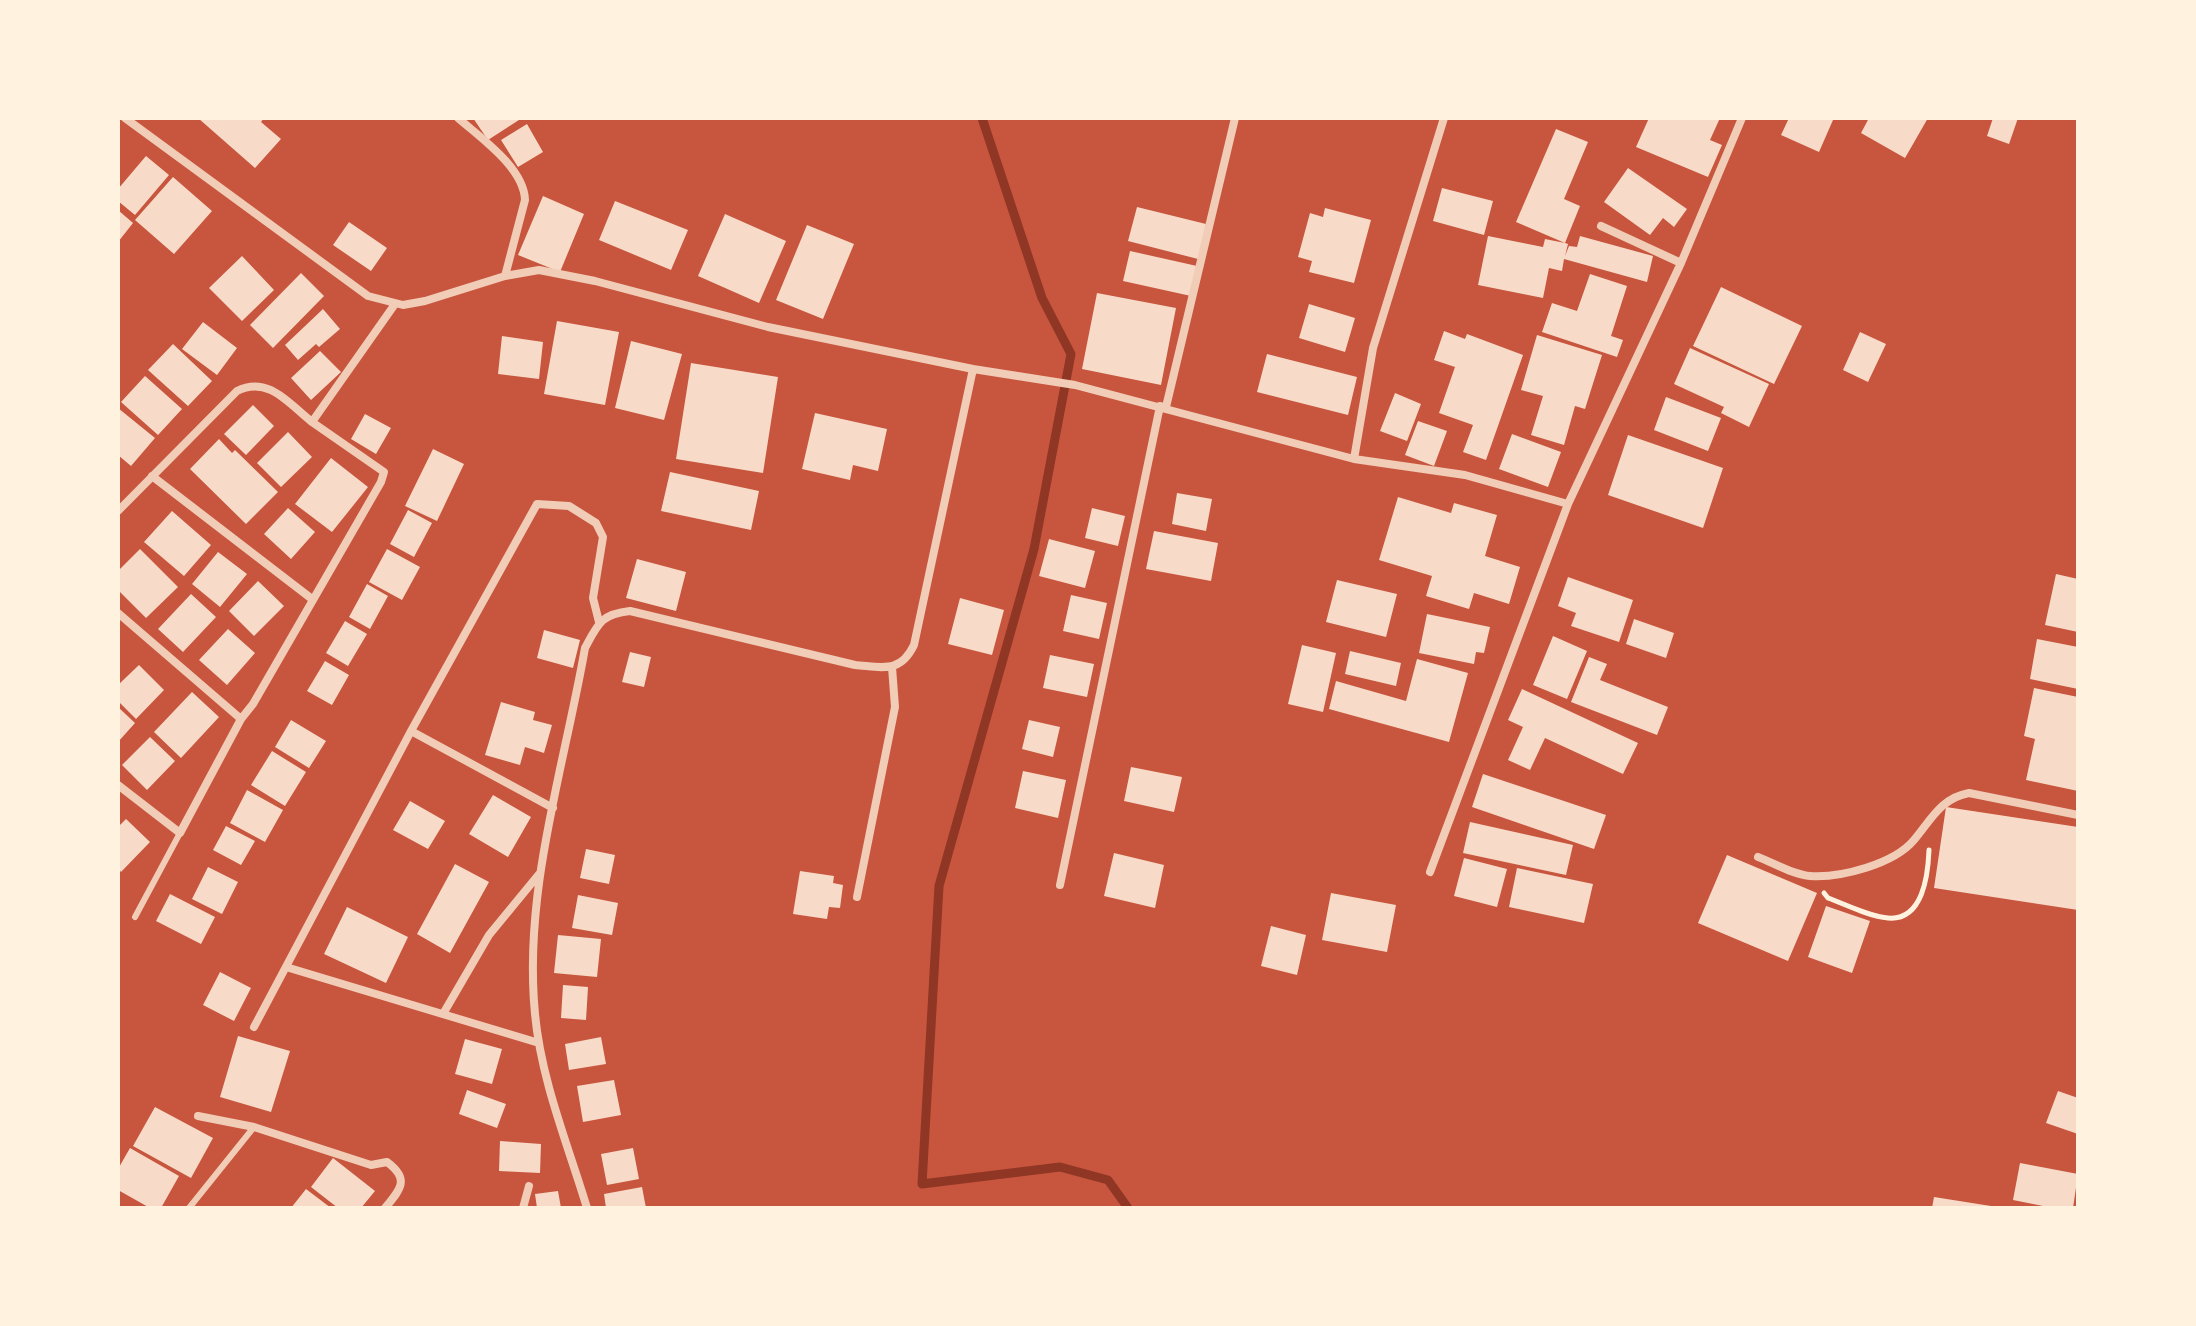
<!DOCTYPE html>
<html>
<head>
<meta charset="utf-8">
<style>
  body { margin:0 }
  #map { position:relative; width:2196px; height:1326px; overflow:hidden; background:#c8553d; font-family:"PT Sans Narrow",sans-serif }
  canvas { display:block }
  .frame { position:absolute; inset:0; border:120px solid #fff3e0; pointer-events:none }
</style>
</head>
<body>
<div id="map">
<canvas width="2196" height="1326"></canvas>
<div class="frame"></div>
</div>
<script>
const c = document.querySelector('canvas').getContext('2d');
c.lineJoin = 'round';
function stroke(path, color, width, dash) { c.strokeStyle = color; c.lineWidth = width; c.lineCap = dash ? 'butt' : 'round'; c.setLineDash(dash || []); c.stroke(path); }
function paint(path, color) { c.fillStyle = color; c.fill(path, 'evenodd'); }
const stream = new Path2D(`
  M982 118 1042 298 1071 354 1034 549 939 886 922 1184 1060 1167 1108 1180 1128 1208`);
const building = new Path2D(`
  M198 118H264L261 122 281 139 255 168Z
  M473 118H522L488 140Z
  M1649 118H1720L1710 140 1722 145 1708 177 1636 147Z
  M1789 118 1833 120 1819 152 1781 135Z
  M1869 118H1928L1905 158 1861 133Z
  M1993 118H2018L2009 144 1987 136Z
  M527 124 543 152 518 167 501 140Z
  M1556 129 1588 142 1564 199 1580 206 1565 243 1568 244 1565 256 1569 246 1577 247 1580 236 1653 256 1647 282 1564 259 1562 271 1549 268 1543 298 1478 285 1488 236 1543 247 1545 239 1565 243 1516 222Z
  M146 156 169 175 135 215 118 201V189Z
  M1628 168 1687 209 1674 227 1663 218 1650 235 1604 202Z
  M173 177 212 211 174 254 135 220Z
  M1442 188 1493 201 1484 235 1433 221Z
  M543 196 584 214 560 272 518 255Z
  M615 201 688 230 671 270 599 240Z
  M1137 207 1206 224 1198 259 1128 241Z
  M1325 208 1371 220 1354 283 1309 272 1312 261 1298 257 1310 213 1323 217Z
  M118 210 133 223 118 242Z
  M725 214 786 241 759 303 698 276Z
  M349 222 387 248 371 271 333 245Z
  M807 225 854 244 823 319 776 300Z
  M1130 251 1197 266 1191 296 1123 281Z
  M242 256 274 290 242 321 209 288Z
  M301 273 324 296 273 348 250 325Z
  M1590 274 1627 286 1611 336 1623 340 1617 357 1542 332 1552 303 1577 311Z
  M1721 287 1802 326 1774 384 1693 346Z
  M1097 293 1176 308 1161 385 1082 369Z
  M1309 304 1355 318 1345 352 1299 338Z
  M323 309 340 329 319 347 316 344 298 360 285 345Z
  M557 321 619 332 605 405 544 394Z
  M203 322 237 348 217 375 182 349Z
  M1444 331 1465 339 1467 334 1523 355 1486 460 1463 452 1473 425 1439 413 1455 367 1434 360Z
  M1860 332 1886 344 1868 382 1843 370Z
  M1537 335 1602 355 1585 409 1575 406 1564 445 1531 435 1543 396 1521 390Z
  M502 336 543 342 539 379 498 374Z
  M631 341 682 354 664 420 615 408Z
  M173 344 212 381 188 406 148 370Z
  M1690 348 1769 384 1749 427 1721 413 1724 407 1674 384Z
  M320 351 341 372 311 400 291 378Z
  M1267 354 1357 377 1348 415 1257 392Z
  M691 363 778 377 763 473 676 459Z
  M145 376 182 409 158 435 121 402Z
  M1395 393 1421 404 1407 441 1380 431Z
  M1666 397 1721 418 1708 451 1654 430Z
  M253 405 274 426 246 455 224 434Z
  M118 408 155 438 131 466 118 455Z
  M815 413 887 429 878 471 853 465 850 480 802 469Z
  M365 414 391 428 376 454 351 439Z
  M1418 421 1447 431 1434 466 1405 455Z
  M288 432 312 457 281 487 257 463Z
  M1512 434 1561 452 1548 487 1499 469Z
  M1628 435 1723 468 1703 528 1608 495Z
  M219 439 232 453 235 450 278 492 246 524 190 469Z
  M433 449 464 464 437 521 405 506Z
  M331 458 368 487 332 532 295 504Z
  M670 472 759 491 751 530 661 511Z
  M1177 493 1212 499 1206 531 1172 524Z
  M1398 497 1451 513 1454 503 1497 515 1485 556 1520 567 1509 604 1474 593 1469 609 1426 596 1432 576 1379 560Z
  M288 508 315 532 291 559 264 534Z
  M1092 508 1125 516 1118 546 1085 538Z
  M408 510 432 523 414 557 390 544Z
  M172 511 211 545 184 576 144 542Z
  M1154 531 1218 543 1211 581 1146 569Z
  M1049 539 1095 551 1085 588 1039 576Z
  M140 549 178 587 146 618 118 590V571Z
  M387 549 420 567 402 600 369 582Z
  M218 552 247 574 220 607 192 584Z
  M637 559 686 572 676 611 626 598Z
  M2056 574 2078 579V632L2045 625Z
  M1568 577 1633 600 1619 642 1571 626 1576 613 1558 606Z
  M1337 580 1397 594 1386 637 1326 622Z
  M258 581 284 606 254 636 229 611Z
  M367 584 388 596 370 629 349 617Z
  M191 594 216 617 183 652 158 629Z
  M1071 595 1107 603 1099 639 1063 631Z
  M960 598 1004 610 992 655 948 644Z
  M1427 614 1490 627 1484 653 1476 652 1474 664 1419 653Z
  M1634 619 1674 633 1666 658 1626 644Z
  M345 621 367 634 348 666 326 653Z
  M228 629 255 653 227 685 199 660Z
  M544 630 580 640 573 668 537 658Z
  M1553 636 1587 651 1567 699 1533 685Z
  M2037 639 2078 647V689L2030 679Z
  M1302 645 1336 653 1323 712 1288 704Z
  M1350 651 1401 663 1396 686 1345 674Z
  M630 652 651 657 644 687 622 682Z
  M1050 655 1094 664 1087 697 1043 688Z
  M1589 657 1607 664 1600 680 1668 707 1657 735 1571 702Z
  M1417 659 1468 673 1449 742 1329 709 1336 681 1406 701Z
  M325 661 349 675 332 705 307 691Z
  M139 665 164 690 136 719 118 701V685Z
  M2034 688 2078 697V791L2026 780 2035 739 2024 736Z
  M1522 689 1638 743 1623 774 1545 738 1530 770 1508 760 1523 727 1508 720Z
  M192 692 219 717 181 758 154 732Z
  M501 702 535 712 533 720 552 725 544 753 525 747 520 765 485 755Z
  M118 707 135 723 118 742Z
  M291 720 326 741 309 768 275 747Z
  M1029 720 1060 727 1053 757 1022 749Z
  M150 737 175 761 147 790 122 765Z
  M272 751 306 772 285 806 251 785Z
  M1131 767 1182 777 1174 812 1124 801Z
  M1023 771 1066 780 1058 818 1015 808Z
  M1483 774 1606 815 1594 849 1472 807Z
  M247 790 283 810 265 842 230 823Z
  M493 795 531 817 508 857 469 834Z
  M410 801 445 821 428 849 393 830Z
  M1946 807 2078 827V910L1934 888Z
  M126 819 150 842 121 872 118 868V827Z
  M1470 822 1573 845 1566 875 1463 853Z
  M226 826 255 841 241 865 213 850Z
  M586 849 615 855 609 884 580 878Z
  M1114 853 1164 865 1155 908 1104 896Z
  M1727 855 1817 893 1788 961 1698 923Z
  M1464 858 1507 869 1497 907 1454 896Z
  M455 864 489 882 450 953 417 934Z
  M208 867 238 882 222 914 192 899Z
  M1517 868 1593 884 1584 923 1509 907Z
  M800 871 834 876 833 883 843 885 840 908 829 907 827 919 793 914Z
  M1331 893 1396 905 1387 952 1322 940Z
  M170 894 215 917 201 944 156 921Z
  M578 895 618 903 612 935 572 928Z
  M1826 906 1870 921 1852 973 1808 957Z
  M347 907 408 937 386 983 324 954Z
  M1271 926 1306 935 1297 975 1261 966Z
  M558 935 601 939 597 977 554 973Z
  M220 972 251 988 234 1021 203 1005Z
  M563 985 588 987 586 1020 561 1018Z
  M238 1036 290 1051 271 1112 220 1097Z
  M601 1037 606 1064 569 1070 565 1044Z
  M465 1039 502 1049 492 1084 455 1074Z
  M614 1080 621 1115 583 1122 577 1086Z
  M467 1090 506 1104 497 1128 459 1114Z
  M2058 1091 2078 1098V1134L2046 1123Z
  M155 1107 213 1138 191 1178 133 1146Z
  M500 1141 541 1144 540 1173 499 1171Z
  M130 1148 179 1176 161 1208H150L118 1190V1169Z
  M633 1148 639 1179 607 1185 601 1154Z
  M333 1158 375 1191 361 1208H338L311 1187Z
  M2020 1163 2078 1174 2073 1208H2053L2013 1200Z
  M642 1187 646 1208H606L604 1194Z
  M306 1189 331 1208H291Z
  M558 1191 561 1208H537L535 1194Z
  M1934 1197 1991 1206V1208H1932Z`);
const path = new Path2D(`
  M1824 893 1828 898C1847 905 1868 916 1888 918 1923 921 1928 875 1929 850`);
const service = new Path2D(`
  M135 917 180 833
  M189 1208 254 1127`);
const minor = new Path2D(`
  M125 118 368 296 403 305 425 301 505 276 539 270 595 281 768 327 973 369 1075 385 1354 459 1465 475 1568 504 1681 263 1742 118
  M458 118C481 138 524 168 525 200L505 276
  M1601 226 1681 263
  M1166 407 1235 118
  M1354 459 1373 348 1444 118
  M152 476 312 599
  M118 511 237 391C268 375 289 404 312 422L395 304
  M118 613 241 719
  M411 731 553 808
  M118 785 180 833 241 719 253 704 381 482 384 472 312 422
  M1758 857C1774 863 1794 875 1810 876 1841 878 1894 864 1914 840 1931 820 1941 798 1969 793L2078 815
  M1430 872 1568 504
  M1060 885 1160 406
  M857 897 895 707 892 667
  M286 967 539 1043
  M443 1014 489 935 540 873
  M254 1027 411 731 537 504 569 506 596 523 603 537 593 598 599 622
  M198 1116 254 1127 371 1165 387 1162C410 1179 401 1189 385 1208
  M523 1208 529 1186
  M587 1208C568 1145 541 1080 535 1014 523 891 564 768 585 648 598 624 601 614 630 611L855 665C882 667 900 674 914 645L973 369`);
stroke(stream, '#8f3625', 9);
paint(building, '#f7dbc8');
stroke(path, '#fff3e0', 5);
stroke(service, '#f1ccb7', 6);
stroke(minor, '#f1ccb7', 8);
</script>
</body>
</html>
